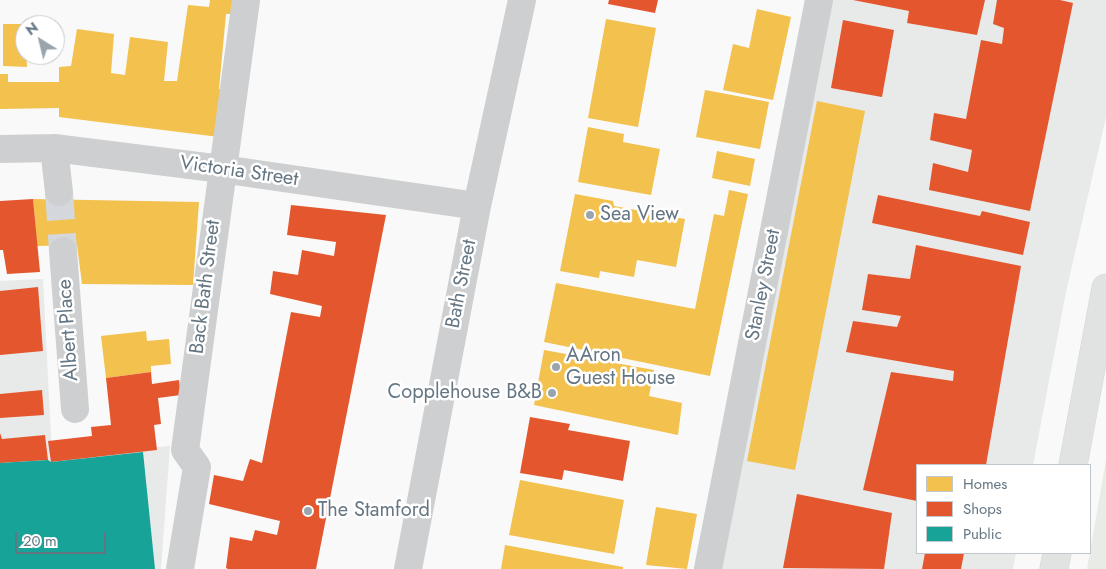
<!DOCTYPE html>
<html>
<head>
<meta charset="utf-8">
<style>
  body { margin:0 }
  #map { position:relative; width:1106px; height:569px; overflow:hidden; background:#f9f9f9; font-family:Jost,sans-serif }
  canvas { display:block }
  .legend { position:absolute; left:916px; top:464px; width:175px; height:90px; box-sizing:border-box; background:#fff; border:1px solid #c1c8cd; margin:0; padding:6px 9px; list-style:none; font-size:15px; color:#657683 }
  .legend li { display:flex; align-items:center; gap:10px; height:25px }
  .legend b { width:25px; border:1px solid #c1c8cd }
  .north { position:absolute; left:15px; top:15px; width:50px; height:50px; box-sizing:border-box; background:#fff; border:1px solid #c1c8cd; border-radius:50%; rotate:324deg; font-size:14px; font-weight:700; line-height:20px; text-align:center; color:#657683 }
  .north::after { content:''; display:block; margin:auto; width:18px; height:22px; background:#99a4ac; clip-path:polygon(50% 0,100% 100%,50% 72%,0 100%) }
  .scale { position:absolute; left:15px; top:532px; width:91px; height:22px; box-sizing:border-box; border:2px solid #657683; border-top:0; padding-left:6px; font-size:15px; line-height:18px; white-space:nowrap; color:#657683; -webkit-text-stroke:4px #fff; paint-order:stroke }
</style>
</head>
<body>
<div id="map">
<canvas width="1106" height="569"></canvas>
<ul class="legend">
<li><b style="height:14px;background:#f2c14e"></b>Homes</li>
<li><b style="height:14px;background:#e4572e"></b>Shops</li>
<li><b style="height:14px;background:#17a398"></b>Public</li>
</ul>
<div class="north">N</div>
<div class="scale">20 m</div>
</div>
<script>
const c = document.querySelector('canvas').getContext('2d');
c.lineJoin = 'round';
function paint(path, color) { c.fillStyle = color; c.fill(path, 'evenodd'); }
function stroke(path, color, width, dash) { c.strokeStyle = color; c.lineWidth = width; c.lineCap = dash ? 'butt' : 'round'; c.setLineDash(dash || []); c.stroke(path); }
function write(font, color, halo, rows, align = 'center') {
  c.font = font + ' Jost,sans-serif'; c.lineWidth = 5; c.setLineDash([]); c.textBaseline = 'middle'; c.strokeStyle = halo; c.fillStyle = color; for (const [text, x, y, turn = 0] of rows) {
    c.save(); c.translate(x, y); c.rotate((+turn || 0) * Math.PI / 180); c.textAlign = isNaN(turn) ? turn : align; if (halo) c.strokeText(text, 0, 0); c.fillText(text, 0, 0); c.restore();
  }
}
const built = new Path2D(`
  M809 0H1106V117L1066 292 1033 465H917V553H1016L1013 569H698Z
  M43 279 52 456 170 446 161 569H0V281Z`);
const green = new Path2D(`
  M1106 460V569H1087Z`);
const homes = new Path2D(`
  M210 0H238L237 14H226L219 89 224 91 219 137 59 117V108L0 109V74H8V82H59V67L71 66 77 29 114 34 111 73 125 75 130 37 168 42 164 81H177L188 5 209 7Z
  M757 9 791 17 773 100 723 90 733 44 749 48Z
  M606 19 656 28 638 127 588 118Z
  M3 24H25L27 67 3 66Z
  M705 90 769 102 760 149 696 137Z
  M817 101 865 111 795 470 747 461Z
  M588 127 624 134 623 142 660 149 651 195 578 182Z
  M717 151 755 159 750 186 712 178Z
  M729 190 748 194 710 376 544 342 556 283 695 309 714 214 724 216Z
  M575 194 613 201 614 206 685 219 676 267 637 260 634 277 600 271 599 278 560 271Z
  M33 199 199 202 193 285 82 284 77 245 37 246Z
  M146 331 147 341 169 339 171 364 151 366V372L106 378 101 336Z
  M544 350 654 370 649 396 682 403 678 435 534 405Z
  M520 480 624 500 614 554 509 535Z
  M656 507 697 514 687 569 646 565Z
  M505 545 623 567V569H501Z`);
const shops = new Path2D(`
  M609 0H658L655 13 608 4Z
  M853 0H985L977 35 907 23 909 11Z
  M997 0H1060L1073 3 1030 211 929 190 933 163 968 172 972 150 930 140 934 113 966 119 981 40 1002 44 1004 28 993 24Z
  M843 20 894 30 882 97 831 88Z
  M878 195 980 216 982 211 1030 222 1023 255 872 223Z
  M33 199 40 272 7 274 3 250H0V201Z
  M291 205 386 215 316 569H228L226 568 230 537 252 541 255 530 277 535 280 521 209 504 214 475 243 481 250 459 262 463 291 312 320 317 322 306 270 294 273 271 298 275 302 250 334 256 336 242 287 235Z
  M916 245 1021 266 986 465H917V501L863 490 891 372 953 381 954 371 846 352 853 321 897 327 901 316 862 310 868 274 910 279Z
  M38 287 43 351 0 355V291Z
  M151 372 152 384 179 380 181 395 158 398 161 424 154 425 157 450 51 462 48 441 92 436 91 427 111 425 106 378Z
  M42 390 44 415 0 418V394Z
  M530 417 570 424 568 430 630 441 623 481 564 470 562 480 520 473Z
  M0 433 2 439 45 435 48 460 0 463Z
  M797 494 892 513 884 569 783 568Z
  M925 553H964L961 569H922Z`);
const public = new Path2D(`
  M143 452 155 569H0V463L48 460 51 462Z`);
const minorTunnel = new Path2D(`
  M59 192 63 251`);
const minor = new Path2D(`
  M54 148 59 192
  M0 149 54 148 222 169 477 206
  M63 251 75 409
  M180 569 197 467 185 450 246 0
  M408 569 477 206 522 0
  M708 569 819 0`);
const highway = new Path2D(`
  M1073 465 1106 288
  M1054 569 1057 553`);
const markers = [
  [590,215,5,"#99a4ac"],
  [556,367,5,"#99a4ac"],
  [552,393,5,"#99a4ac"],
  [308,511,5,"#99a4ac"]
];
const streetNames = [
  ["Victoria Street",239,172,8],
  ["Bath Street",462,284,-79],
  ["Stanley Street",764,285,-79],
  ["Back Bath Street",206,287,-83],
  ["Albert Place",69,330,-94]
];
const poiNames = [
  ["Sea View",600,215],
  ["AAron",566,356],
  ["Guest House",566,379],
  ["Copplehouse B&B",542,393,"right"],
  ["The Stamford",318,511]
];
paint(built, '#e8e9e9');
paint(green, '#e8ebe6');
paint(homes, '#f2c14e');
paint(shops, '#e4572e');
paint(public, '#17a398');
stroke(minorTunnel, '#d4d8dc', 28, [28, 14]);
stroke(highway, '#d5d6d6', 29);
stroke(minor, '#cecfd0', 28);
stroke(highway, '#e1e2e2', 28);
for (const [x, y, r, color] of markers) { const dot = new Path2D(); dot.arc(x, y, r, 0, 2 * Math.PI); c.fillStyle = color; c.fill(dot); stroke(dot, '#fff', 2); }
write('20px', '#657683', '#fff', streetNames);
write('20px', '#657683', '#fff', poiNames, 'left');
</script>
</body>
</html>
